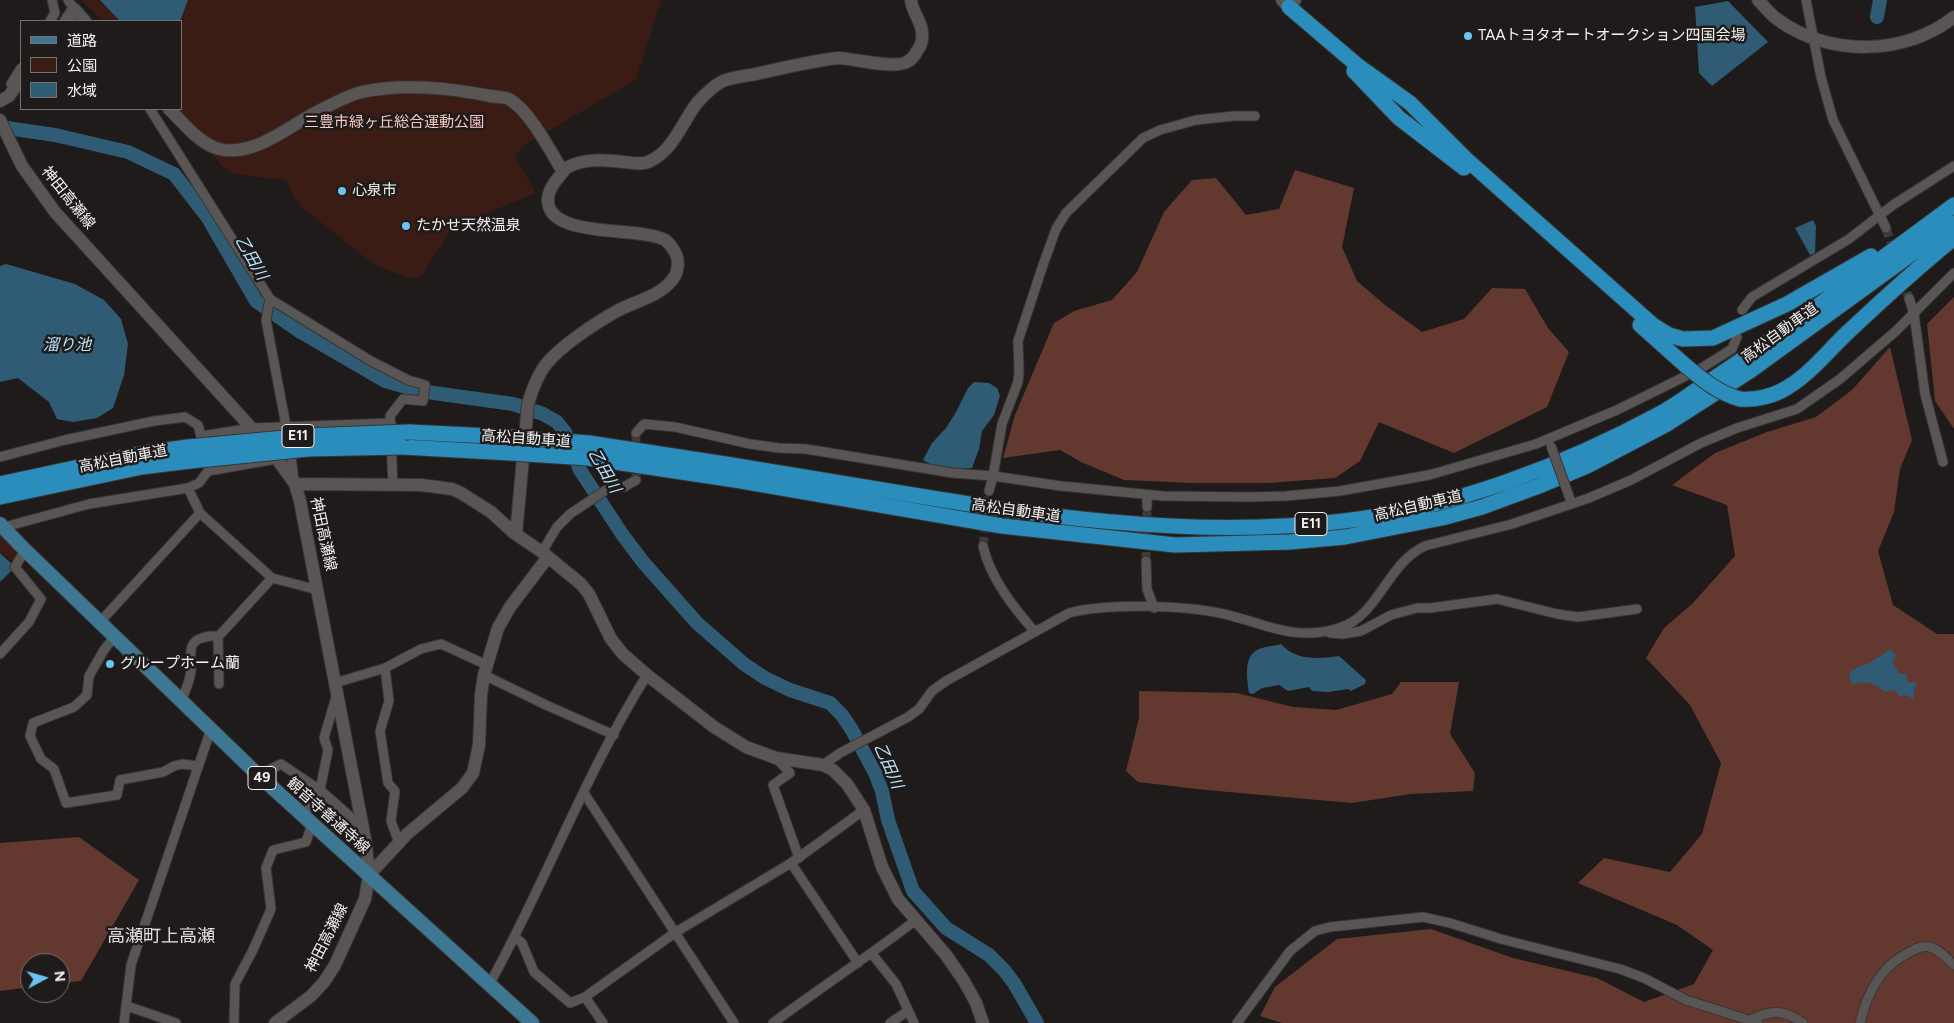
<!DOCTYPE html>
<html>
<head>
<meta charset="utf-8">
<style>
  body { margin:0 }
  #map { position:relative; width:1954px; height:1023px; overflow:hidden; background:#1e1b1a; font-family:Figtree,"Noto Sans JP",sans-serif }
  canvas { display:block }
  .legend { position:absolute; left:20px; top:20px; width:162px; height:90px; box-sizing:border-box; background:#1e1b1a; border:1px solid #747170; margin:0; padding:6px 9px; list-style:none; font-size:15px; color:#f4f2f1 }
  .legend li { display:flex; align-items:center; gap:10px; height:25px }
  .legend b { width:25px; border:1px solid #747170 }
  .north { position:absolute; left:20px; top:953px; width:50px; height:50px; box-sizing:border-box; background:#1e1b1a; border:1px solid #747170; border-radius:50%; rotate:84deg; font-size:14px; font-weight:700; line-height:20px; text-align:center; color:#f4f2f1 }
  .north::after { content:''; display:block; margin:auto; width:18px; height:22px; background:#6ac3f1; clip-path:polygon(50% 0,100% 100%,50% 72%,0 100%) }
</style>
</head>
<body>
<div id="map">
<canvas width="1954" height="1023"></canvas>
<ul class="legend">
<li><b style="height:6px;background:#3d7792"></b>道路</li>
<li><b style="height:14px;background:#3b1c15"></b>公園</li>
<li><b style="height:14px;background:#2f5c74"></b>水域</li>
</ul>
<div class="north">N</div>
</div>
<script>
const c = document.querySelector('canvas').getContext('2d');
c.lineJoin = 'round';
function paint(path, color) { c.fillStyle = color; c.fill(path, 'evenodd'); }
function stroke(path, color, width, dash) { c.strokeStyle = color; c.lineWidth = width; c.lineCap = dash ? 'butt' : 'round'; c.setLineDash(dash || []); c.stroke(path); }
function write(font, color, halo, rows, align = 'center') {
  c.font = font + ' Figtree,"Noto Sans JP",sans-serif'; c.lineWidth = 5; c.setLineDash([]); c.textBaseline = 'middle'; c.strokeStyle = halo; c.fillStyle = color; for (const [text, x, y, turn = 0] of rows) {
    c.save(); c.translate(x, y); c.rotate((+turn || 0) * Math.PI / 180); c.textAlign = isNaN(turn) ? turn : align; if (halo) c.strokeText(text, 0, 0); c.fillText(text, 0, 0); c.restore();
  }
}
const green = new Path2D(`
  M81 0H661L636 80 522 146 515 157 536 193 473 219 450 232 421 276 411 279 373 264 298 204 286 180 234 174 221 165 179 109H181V21H103Z
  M0 532 21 550 14 563 0 551Z`);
const forest = new Path2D(`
  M1295 170 1354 188 1342 247 1357 281 1385 305 1422 332 1464 319 1492 288 1525 289 1548 328 1569 352 1547 407 1454 453 1379 422 1360 461 1335 478 1268 483H1192L1124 480 1081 462 1060 450 1003 458 1015 415 1054 323 1074 311 1112 300 1137 272 1164 212 1192 180 1216 178 1246 215 1279 209Z
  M1954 297V429L1935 401 1927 324Z
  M1890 347 1912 440 1900 469 1894 512 1878 551 1893 605 1937 634H1954V1023H1282L1260 1016 1275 987 1337 939 1431 929 1513 958 1597 978 1644 1002 1694 984 1713 950 1677 925 1578 883 1604 858 1670 872 1702 834 1721 763 1690 705 1646 658 1664 628 1692 604 1735 556 1727 505 1672 485 1715 453 1767 432 1816 417 1852 390Z
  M1401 682H1459L1450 734 1475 773 1473 791 1410 794 1352 803 1206 790 1138 782 1126 771 1139 718V691L1237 693 1293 707 1336 710 1392 694Z
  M79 837 139 880 81 981 60 983V963H30V987L0 991V843Z`);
const water = new Path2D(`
  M100 0H188L180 21H120Z
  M1728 1 1768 42 1712 86 1699 73 1695 7Z
  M1813 220 1816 226 1815 253 1810 255 1795 228Z
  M6 264 75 284 104 300 121 319 128 344 124 375 113 408 97 418 73 422 57 419 49 402 18 378 0 382V266Z
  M974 382 989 383 997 388 1000 396 994 415 982 431 979 449 972 468C956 469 937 470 923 460L932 443 946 428 956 412 968 388Z
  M0 553 15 567 0 582Z
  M1281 644C1296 661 1318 659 1339 656L1366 680 1365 684 1351 691 1348 689 1328 692 1312 691 1309 687 1288 691 1279 685 1262 688 1253 694 1249 693C1247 678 1242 653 1262 648 1268 646 1275 646 1281 644Z
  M1891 649 1896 656 1892 663 1900 674H1906L1908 683 1917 682 1914 690V700L1907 695 1899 696 1895 690 1885 692C1874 683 1865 680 1852 685L1849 673 1860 666 1868 664Z`);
const river = new Path2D(`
  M1877 17 1880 0
  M0 127 55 135 128 152 174 174 208 218 256 301 299 331 385 381 420 391 513 404 543 414 557 422 565 432 580 470 622 534 643 562 697 623 744 664 765 678 790 690 830 703 842 715 852 730 875 773 882 791 888 820 913 891 946 928 989 955 1004 970 1014 983 1037 1023`);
const streetTunnel = new Path2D(`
  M1886 228 1909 298
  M636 433V480
  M983 546 989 491
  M1146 561 1147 507`);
const street = new Path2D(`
  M68 0 74 9
  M1806 0 1821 77 1833 120 1886 228
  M50 21 55 13 52 0
  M11 84 21 68
  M150 109 270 299 371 361 408 380 425 385 423 401 403 399 390 416 393 485
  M1909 298 1914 314 1925 394 1943 462
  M270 299 266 320 287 431
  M1742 310 1752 297 1849 239 1893 205 1954 166
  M636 433 644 424 675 427 750 444 779 448 806 449 953 473 993 476 1061 486 1163 496 1250 497 1286 496 1340 491 1429 475 1536 444 1617 410 1700 369 1732 349 1737 337
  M202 436 252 428 391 423
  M290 447 294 481
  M0 457 65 440 154 421 185 417 198 425 204 448
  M188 488 200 513 272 578 318 590
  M989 491 993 476 1002 424 1018 382 1019 372 1018 341 1043 265 1056 229 1066 213 1143 138 1160 130 1196 120 1234 116H1255
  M1147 507V495
  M6 529 8 526 89 504 188 488 199 483 208 471 282 458
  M983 546C990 578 1014 608 1035 632
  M542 552 557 527 570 514 609 488 624 487 636 480
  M1146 561 1147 589 1154 608
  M100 622 200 513
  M1330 633 1343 634 1361 631 1391 615 1417 608H1430L1497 599 1557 614 1578 617 1637 609
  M115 636 104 650 89 676 87 695 74 707 33 723 30 736 41 759 54 769 66 803 117 795 120 780 163 772 174 766 182 764 198 766
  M218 637 219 684
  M0 654 29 622 41 599 15 567 25 550
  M385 668 389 701 380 731 388 783 395 791 391 821 399 843
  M484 675 546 705 614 735
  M335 683 385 668 421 649 441 644 487 665
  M336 697 324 738 328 750 320 790 362 827
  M181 701C185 692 190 681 191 671 192 658 186 642 202 638 208 636 212 635 218 637L272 578
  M776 758 790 773 773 785 799 858
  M823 765 840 753 908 717 919 709 932 691 946 681 1069 613C1108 603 1184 605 1224 614 1267 624 1294 642 1339 628 1379 616 1387 563 1425 546L1512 524 1589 498 1631 480 1701 443 1737 428 1797 409 1840 379 1896 331 1954 273
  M259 775 281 764 320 790 304 816
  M584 793 734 1023
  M791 863 858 963
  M515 937 522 943 534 972 570 1003 585 997 676 932 791 863 864 810
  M872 954 896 984 914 1023
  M489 985C545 884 585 774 647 675
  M585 997 603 1023
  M127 1006 176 1023
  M1750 1020C1770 1010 1784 1009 1803 1023
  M124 1023 131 965 211 729
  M234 1023 235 984 253 950 271 909 266 868 273 850 306 842 312 824
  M773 1023C820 988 869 956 916 920
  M890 1023 908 1011
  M1237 1023 1290 951 1315 931 1330 927 1423 917 1450 923 1501 939 1620 969 1644 978 1686 1000 1758 1023
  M1860 1023C1867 993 1880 967 1908 953 1915 949 1922 945 1930 947 1939 949 1947 959 1954 965`);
const secondary = new Path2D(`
  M1282 0 1289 7 1295 0
  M1758 0C1764 6 1770 14 1777 19 1828 57 1905 56 1954 17
  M66 21 74 9 85 21
  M0 101 9 96 21 79
  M169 109C183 122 199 144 219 149 253 157 285 129 313 114 326 107 348 95 362 92 401 83 451 88 490 96 496 97 504 97 509 99 530 111 551 152 563 172
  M0 120 22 166 55 212 266 444 295 484 300 501 366 844 369 875 365 899 335 965 324 982 311 996 275 1023
  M295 484 421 485 452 489 461 493 491 512 514 533 542 552 581 584 589 594 611 639 623 654 647 675 714 727 746 747 776 758 823 765 833 770 847 784 864 810 882 867 898 899 946 955 964 981 976 1003 983 1023
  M516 534 528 404C532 390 538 374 547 363 562 345 597 322 617 311 635 301 663 296 675 276 678 270 679 261 676 254 673 249 670 243 665 240 641 226 551 239 548 202 547 193 553 184 558 178 561 175 564 169 568 167 585 158 606 160 624 162 632 163 643 165 650 161 673 151 683 121 697 103 705 94 713 86 723 81 733 77 746 76 756 74 783 68 811 61 838 58 856 59 893 69 907 62 911 60 915 55 917 51 921 46 923 39 922 32 921 20 912 12 911 0
  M369 875 407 834 462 788 473 773 479 745 481 695 484 675 498 628 510 607 548 557`);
const primary = new Path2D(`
  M0 524 25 550 254 771 532 1023`);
const highway = new Path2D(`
  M1289 7 1357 65 1410 103 1466 159 1653 325 1669 335 1683 339 1713 338 1787 304 1871 256
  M1354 71 1399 118 1464 168
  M1640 325 1686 366
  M1740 399C1755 400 1767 398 1781 391 1807 378 1826 353 1847 333 1882 300 1917 268 1954 238
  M409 432 511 437
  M589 443C683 457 777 472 871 488 1026 514 1186 540 1344 521 1453 508 1565 465 1661 413 1674 406 1686 397 1698 389 1729 369 1759 348 1789 327 1844 286 1899 246 1954 205
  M402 447 511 453
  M588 458 735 480 1002 526 1175 545 1290 542 1345 537 1442 518 1482 507 1539 486 1587 466 1667 424 1750 371 1954 223
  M0 484 144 453 188 447
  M0 497 142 467 190 461`);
const streetBridge = new Path2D(`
  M1551 446 1570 499`);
const highwayBridge = new Path2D(`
  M1686 366C1703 380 1718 393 1740 399
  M511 437 589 443
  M188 447 306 436 409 432
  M511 453 588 458
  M190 461 308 449 402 447`);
const markers = [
  [1468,36,5,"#6ac3f1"],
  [342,191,5,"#6ac3f1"],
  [406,226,5,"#6ac3f1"],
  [110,664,5,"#6ac3f1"]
];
const shields = [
  [298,436,32],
  [1311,524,32],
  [262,778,28]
];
const shieldNames = [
  ["E11",298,436],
  ["E11",1311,524],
  ["49",262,778]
];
const poiNames = [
  ["TAAトヨタオートオークション四国会場",1478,36],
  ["心泉市",352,191],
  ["たかせ天然温泉",416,226],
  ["グループホーム蘭",120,664]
];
const parkNames = [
  ["三豊市緑ヶ丘総合運動公園",394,123]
];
const streetNames = [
  ["神田高瀬線",68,198,51],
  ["高松自動車道",1780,333,-36],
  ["高松自動車道",526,439,4],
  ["高松自動車道",123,459,-11],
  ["高松自動車道",1418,506,-13],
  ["高松自動車道",1016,511,8],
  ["神田高瀬線",323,534,78],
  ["観音寺善通寺線",328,816,42],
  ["神田高瀬線",327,938,-63]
];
const waterNames = [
  ["乙田川",251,258,60],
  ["溜り池",67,345],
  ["乙田川",604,471,60],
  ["乙田川",888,766,66]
];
const quarterNames = [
  ["高瀬町上高瀬",161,937]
];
paint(green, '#3b1c15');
paint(forest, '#63392f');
paint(water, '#2f5c74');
stroke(river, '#2f5c74', 14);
stroke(streetTunnel, '#3e3b3a', 9, [9, 4.5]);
stroke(street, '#373534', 11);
stroke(secondary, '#373534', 14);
stroke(primary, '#373534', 16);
stroke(highway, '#373534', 17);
stroke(street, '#595554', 9);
stroke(secondary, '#595554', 12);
stroke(primary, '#3d7792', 14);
stroke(highway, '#2b8dbb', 15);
stroke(streetBridge, '#373534', 11, []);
stroke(highwayBridge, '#373534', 17, []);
stroke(streetBridge, '#595554', 9);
stroke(highwayBridge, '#2b8dbb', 15);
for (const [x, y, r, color] of markers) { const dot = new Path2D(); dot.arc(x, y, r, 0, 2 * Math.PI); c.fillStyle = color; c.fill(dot); stroke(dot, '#1e1b1a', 2); }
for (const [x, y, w] of shields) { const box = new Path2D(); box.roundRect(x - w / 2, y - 11.5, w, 23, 4); c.fillStyle = '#1e1b1a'; c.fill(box); stroke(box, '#f4f2f1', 1); }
write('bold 14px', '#f4f2f1', null, shieldNames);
write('15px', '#f4f2f1', '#1e1b1a', poiNames, 'left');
write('15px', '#f8c9be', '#1e1b1a', parkNames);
write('15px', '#f4f2f1', '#1e1b1a', streetNames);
write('italic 16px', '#b9e4fd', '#1e1b1a', waterNames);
write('18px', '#e4dfde', '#1e1b1a', quarterNames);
</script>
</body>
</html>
